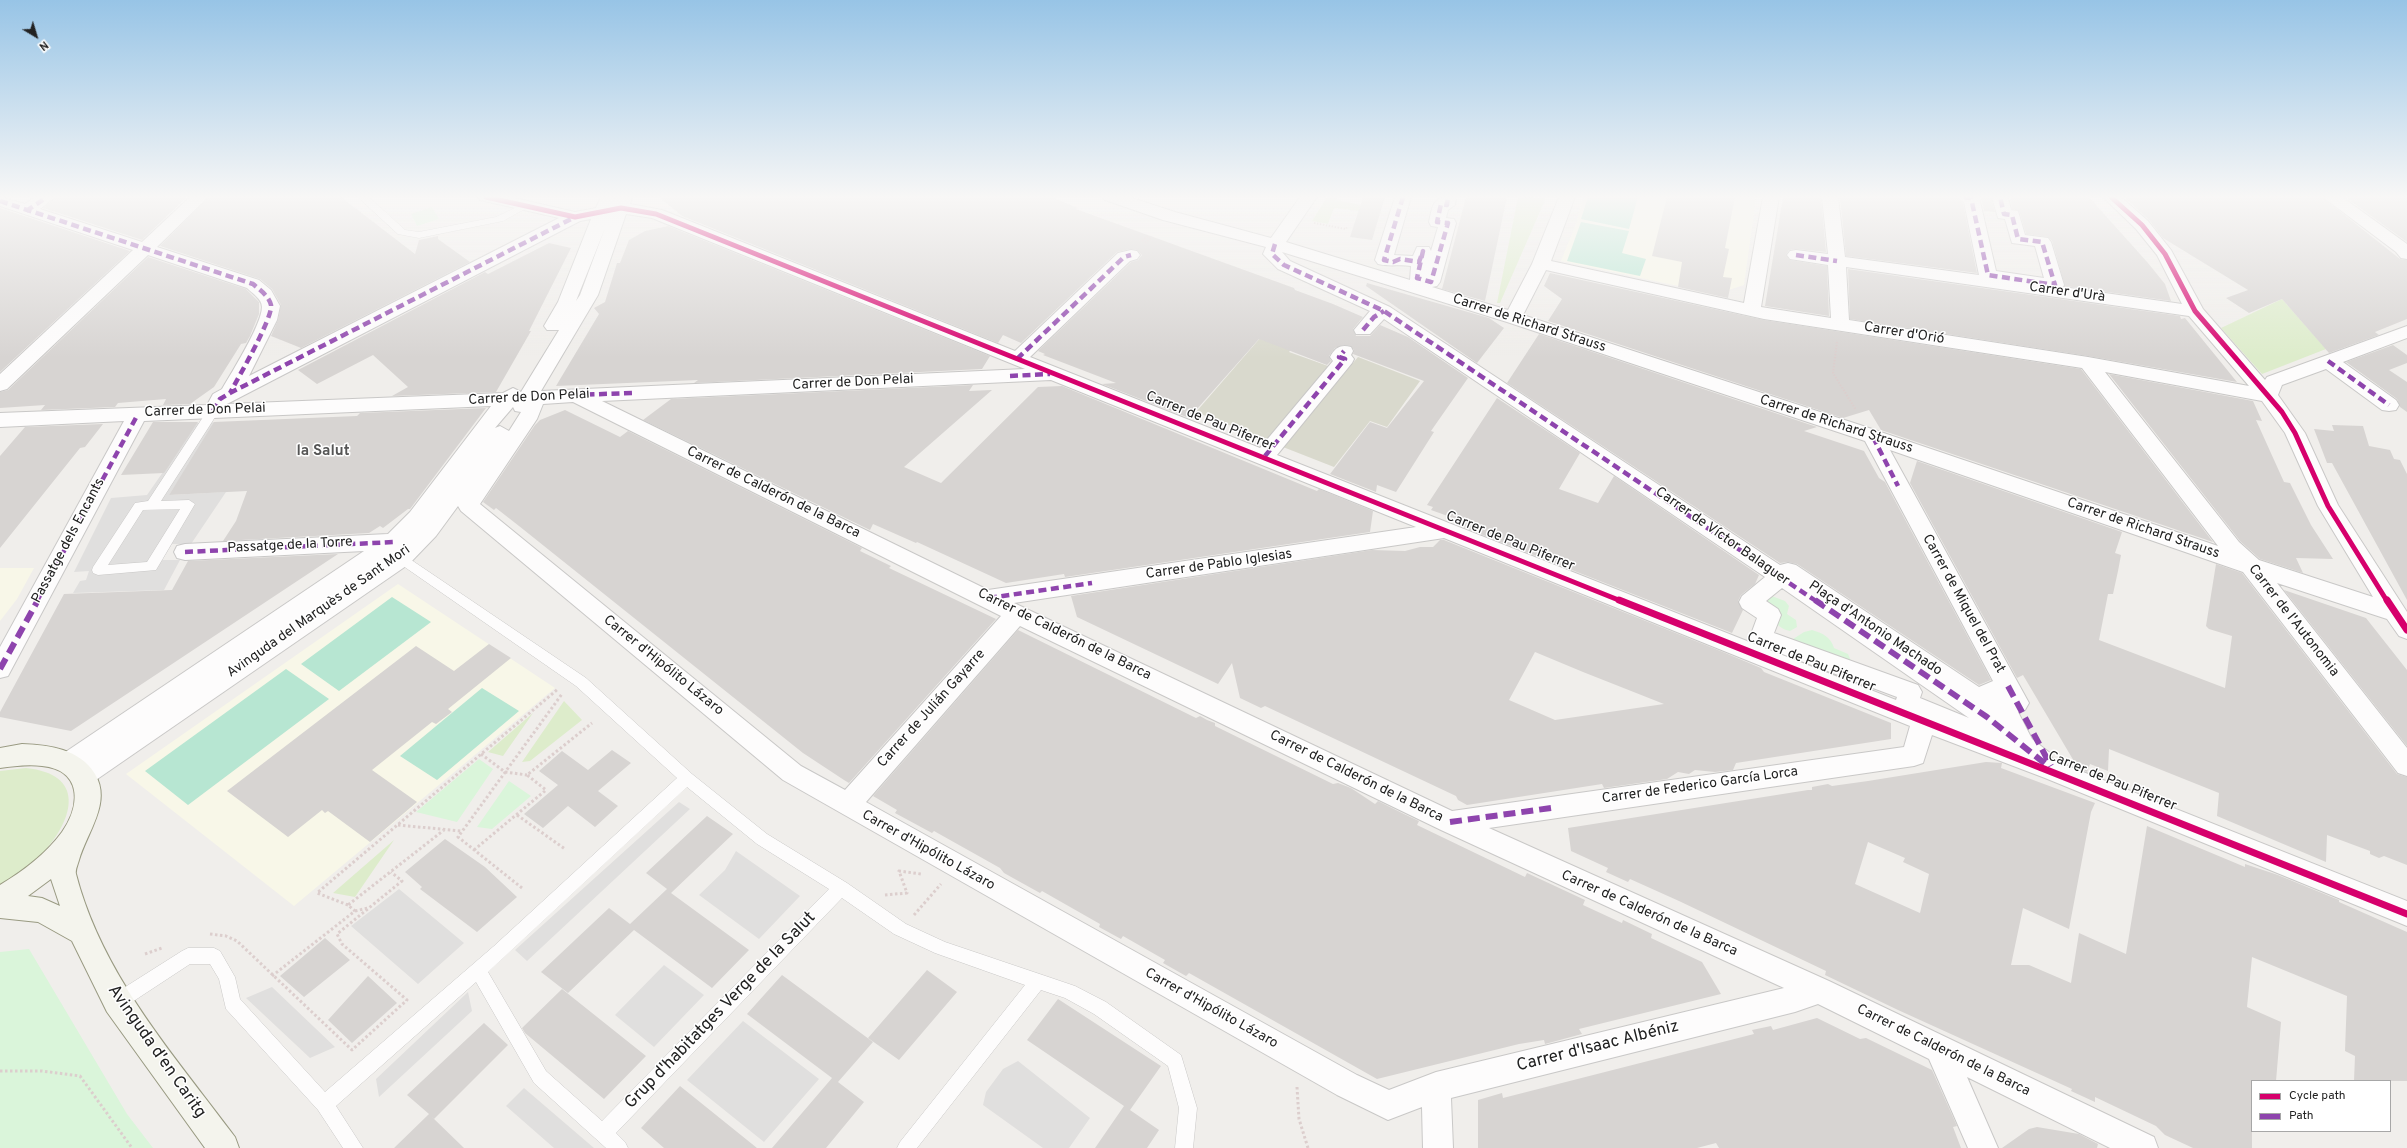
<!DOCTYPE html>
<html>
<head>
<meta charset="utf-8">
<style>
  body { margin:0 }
  #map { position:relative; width:2407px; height:1148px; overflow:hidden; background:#f0eeeb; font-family:Overpass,sans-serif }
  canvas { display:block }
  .legend { position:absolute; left:2251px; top:1080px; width:140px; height:52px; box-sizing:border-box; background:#fff; border:1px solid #a7a7a7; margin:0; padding:5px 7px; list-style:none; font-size:12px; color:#222 }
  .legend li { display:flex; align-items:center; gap:8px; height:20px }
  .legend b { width:20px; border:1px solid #a7a7a7 }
  .north { position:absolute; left:16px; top:16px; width:40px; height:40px; -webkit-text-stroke:3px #fff; paint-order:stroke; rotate:142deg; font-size:11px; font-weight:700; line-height:16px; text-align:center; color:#222 }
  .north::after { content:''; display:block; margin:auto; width:14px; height:18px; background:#222; clip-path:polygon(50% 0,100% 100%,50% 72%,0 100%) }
</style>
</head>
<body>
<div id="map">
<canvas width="2407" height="1148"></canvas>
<ul class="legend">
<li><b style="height:5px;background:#d6006c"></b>Cycle path</li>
<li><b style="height:5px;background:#8e44ad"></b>Path</li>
</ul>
<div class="north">N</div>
</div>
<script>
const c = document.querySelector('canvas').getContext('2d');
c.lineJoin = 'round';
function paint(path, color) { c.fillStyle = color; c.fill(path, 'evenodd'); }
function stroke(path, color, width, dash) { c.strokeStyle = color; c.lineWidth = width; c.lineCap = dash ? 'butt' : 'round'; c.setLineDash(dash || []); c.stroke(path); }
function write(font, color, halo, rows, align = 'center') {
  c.font = font + ' Overpass,sans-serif'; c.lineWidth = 3; c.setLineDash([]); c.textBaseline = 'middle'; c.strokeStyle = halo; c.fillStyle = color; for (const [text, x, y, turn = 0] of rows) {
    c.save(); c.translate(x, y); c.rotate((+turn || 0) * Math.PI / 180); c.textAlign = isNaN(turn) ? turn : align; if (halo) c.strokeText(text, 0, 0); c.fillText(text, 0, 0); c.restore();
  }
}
const education = new Path2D(`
  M1583 197H1756L1744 285 1716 294 1561 261 1576 224Z
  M0 568H34L17 599 0 621Z
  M398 584 555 688 294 906 126 774Z`);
const construction = new Path2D(`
  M1274 322 1304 333 1289 352 1328 366 1267 440 1196 412Z
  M1358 357 1420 381 1387 427 1370 421 1334 467 1283 447Z`);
const grass = new Path2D(`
  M1327 197H1337L1336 200 1361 205 1359 211 1334 208 1328 224 1312 221Z
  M1518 197 1546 198 1500 303H1497Z
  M2282 299 2326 349 2262 374 2221 328Z
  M564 701 582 720 530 761 522 762Z
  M533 713 503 756 488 752Z
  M26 768C85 774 75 817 44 852 31 865 16 876 0 885V771Z
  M394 840 355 897 333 893Z`);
const park = new Path2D(`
  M432 207 439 219 417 226 411 214Z
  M1769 595 1785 601 1789 606 1787 614 1796 620 1797 627 1790 631C1775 628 1770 615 1763 603Z
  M1812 630C1822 633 1831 637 1834 648L1848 654 1851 661 1790 641 1804 632Z
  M479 759 493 769 457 822 416 812Z
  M509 781 531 796 492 829 477 827Z
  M29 949 127 1114 153 1148H0V952Z`);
const pitch = new Path2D(`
  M1588 197H1638L1629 229 1581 219Z
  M1581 222 1629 231 1622 253 1646 259 1640 276 1567 261Z
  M392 597 431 622 339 691 301 664Z
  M286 669 329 699 188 805 145 771Z
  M482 688 519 711 437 780 400 756Z`);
const parking = new Path2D(`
  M217 422 169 495 226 492 191 544H172L162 560H180L164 590 73 593 80 581 86 580 89 571 74 572 111 498 147 495 197 423Z
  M679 802 690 809 527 961 515 950Z
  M736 851 800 896 759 939 699 895 725 870Z
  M399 889 464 943 418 984 351 926Z
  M664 965 704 995 654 1047 615 1015Z
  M272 987 335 1047 310 1058 246 998Z
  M468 992 472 1011 379 1097 376 1079Z
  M743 1021 819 1079 764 1142 687 1080Z
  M1018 1061 1090 1118 1069 1148H1043L983 1105 986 1092 1003 1069Z
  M524 1088 594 1148H554L506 1106Z`);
const building = new Path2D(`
  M56 197H187L142 240 43 208Z
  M209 197H341L415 254 419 240 438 236V239L470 262 301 348 271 336 278 320 281 305 272 289 260 279 160 246Z
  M659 197H1051L1078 208 1076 209 1294 288 1295 290 1333 304 1363 317 1353 329 1356 336H1370L1380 325 1408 337 1468 378 1431 431 1434 432 1396 492 1377 485 1376 492 1330 474 1370 422 1387 428 1424 381 1353 354 1354 350 1351 346 1344 345 1335 348 1329 356 1331 361 1327 365 1259 339 1189 418 1102 384 1116 383 1043 355 1045 354 1038 351 1131 262 1138 260 1142 255 1137 250 1131 249 1117 252 1021 343 1003 335 998 343 682 216Z
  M1363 197H1385L1372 240 1350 237Z
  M1466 197H1507L1485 301 1442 289Z
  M1667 197H1735L1725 248 1729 249 1723 277 1732 278 1728 298 1678 287 1682 262 1652 256Z
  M1783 197H1821L1826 252 1796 249 1789 250 1786 255 1790 260 1827 266 1829 316 1765 306Z
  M1840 197H1955L1963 203 1977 273 1846 256Z
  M1981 197H1991L1995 212 1984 211Z
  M2010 197H2089L2148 263 2165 284 2171 301 2065 286 2052 241 2048 237 2026 234 2019 211 2012 209Z
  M2124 197H2322L2400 259 2407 260V319L2375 332 2379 335 2329 353 2282 299 2249 313 2226 298 2248 290 2163 238 2149 220Z
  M2345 197H2407V242Z
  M0 208 130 251 0 372Z
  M668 226 990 356 982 369 694 383 698 380 556 386 599 314 594 308 605 302 617 263H620L629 240 645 231Z
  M549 243 571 248 529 331H531L496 392 392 396 408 387 373 355 317 384 298 370 485 272 488 274Z
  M148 257 246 289 259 302V314L250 336 246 343 241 344 214 387 190 404 163 405 166 399 118 403 115 407 41 410 45 405 0 408V392L8 390Z
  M1848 269 2180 316 2181 319 2185 318 2237 382 2088 356 1850 319Z
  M1550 273 1764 320 2081 369 2213 542 1881 430 1869 410 1843 418 1548 321 1562 299 1544 286Z
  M1367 283 1489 318 1504 328 1477 363 1366 286Z
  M1539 334 1817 427 1804 431 1864 451 1879 478 1885 482 1991 680 1979 685 1797 564 1788 562 1780 563 1507 383Z
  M2393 345 2407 355V363L2389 370 2407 382V412L2400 407 2397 399 2346 362Z
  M2109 374 2253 401 2262 421 2256 420 2284 482 2290 483 2311 525 2333 559 2296 558 2303 573 2260 559 2240 541Z
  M973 385 969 391 992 390 904 467 941 483 1038 387 1062 386 1317 491 1319 489 1373 511 1370 532 1065 577 1064 574 1006 583 917 542 916 543 873 524 870 530 643 420 671 399Z
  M1497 398 1580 453 1559 489 1598 503 1614 476 1759 575 1755 584 1741 595 1738 601 1743 610 1732 633 1455 524 1459 520 1431 510 1433 507 1427 505Z
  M486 408 410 509H408L383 528 380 526 369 533 223 541 236 521 247 491 169 495 214 422 357 416 360 413Z
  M565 410 620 437 628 431 862 548 860 551 891 566 889 568 996 619 849 783 844 780 803 753 519 526 496 508 494 510 483 502 535 425 540 420Z
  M153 422H198L164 473 121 475Z
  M103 424 85 447 80 448 0 548V456L25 427Z
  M2332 425 2363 426 2369 446 2390 450 2394 459 2400 460 2407 474V600L2332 463H2327L2314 429 2334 431Z
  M1917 461 2122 532 2115 553 2121 555 2118 571 2113 594H2108L2099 640 2225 688 2232 636 2209 629 2206 626 2216 564 2242 573 2397 774 2407 777V865L2384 856 2379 858 2370 854V851L2327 835 2326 862 2217 816 2219 793 2109 749 2108 771 2090 764 2087 772 2078 768 2023 675 2017 678 1910 483Z
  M1440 540H1444L1723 652 1761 668 1764 672 1891 723V739L1736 763 1733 770 1715 772 1695 770 1689 774 1678 772 1667 779 1604 788 1602 784 1467 805 1458 800 1456 796 1265 706 1261 708 1240 698 1232 663 1218 684 1077 617 1071 596 1372 550 1405 551 1420 547H1433ZM1535 652 1583 672 1664 704 1555 720 1509 700Z
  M338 554 71 731 0 717V712L64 594 172 590 188 561Z
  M2284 590 2366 618 2407 670V746Z
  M1018 630 1196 718 1200 716 1207 720 1215 723V726L1333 784 1338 783 1351 788 1375 804 1378 801 1404 814 1419 821 1417 825 1525 877 1527 873 1585 900 1583 905 1622 923 1623 920 1652 934 1651 938 1702 962 1721 994 1579 1029 1582 1034 1545 1044 1544 1040 1519 1044 1377 1079 1189 973 1186 976 1163 963 1165 960 1123 936 1121 939 1099 927 1100 924 1042 891 1040 893 1004 873 1000 868 934 831 932 833 895 813 897 810 873 796Z
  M489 644 511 658 448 709 452 712 436 724 432 722 372 770 417 802 370 842 328 811 325 813 322 810 288 837 227 791 416 646 454 671Z
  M612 750 631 763 598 791 618 806 595 827 568 806 543 828 524 814 558 785 539 771 562 751 588 770Z
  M1986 762 2002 763 2001 768 2095 803 2091 812 2069 929 2023 908 2011 965H2029L2071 983 2079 933 2126 954 2147 826 2245 867V864L2278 875 2339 900V902L2407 932V1081H2354L2355 1056 2345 1051 2347 996 2252 957 2247 1007 2281 1022 2276 1081H2252V1148H2193L2165 1135 2156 1126 2095 1097V1102L2071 1091 2072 1089 1898 1010 1825 975 1826 971 1679 901 1630 879 1628 882 1606 872 1608 868 1571 851 1568 828 1808 790H1812V787L1828 784 1832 786 1868 781ZM1868 842 1905 858 1903 862 1929 874 1920 913 1855 884Z
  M707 816 733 834 671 893 749 950 712 988 634 930 568 993 541 972 609 908 630 924 667 889 646 873Z
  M445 839 485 867 517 897 477 932 420 889 422 887 405 872Z
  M325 938 350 960 304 997 280 976Z
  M927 970 957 992 899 1060 868 1038Z
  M782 975 873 1042 838 1082 864 1102 826 1148H772L832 1078 747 1014Z
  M368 976 397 1003 352 1043 328 1020Z
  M562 989 646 1056 604 1099 525 1033 522 1028Z
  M1058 999 1161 1066 1130 1110 1159 1130 1147 1148H1095L1124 1106 1027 1040Z
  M1817 1018 1860 1039 1866 1038 1932 1070 1957 1126 1953 1127 1961 1148H1719L1716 1143 1697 1148H1478V1100L1502 1093 1503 1098 1754 1034 1752 1030 1771 1026 1773 1030Z
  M484 1023 508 1045 434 1119 431 1116 464 1148H394L429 1114 407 1095Z
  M680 1086 757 1148H664L641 1128Z
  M2037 1127 2079 1134 2098 1144 2097 1148H2002L2029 1129Z`);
const pathFar1 = new Path2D(`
  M1314 223 1346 229 1347 227
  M1142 241 1148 236
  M1145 243 1152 237
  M1837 342 1833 373 1856 410`);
const path = new Path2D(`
  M481 754 505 772 527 775
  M517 815 565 849
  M398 825 461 831
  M474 850 546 790 527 775 592 723
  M522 888 458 837 562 694
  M885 895 907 893 899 871 921 874
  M348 905 317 893 558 689
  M355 911 368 908
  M914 915 941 884
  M210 934 226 936 237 941 352 1050 407 1000 342 944 337 934 402 881 391 872
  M145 954 162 948
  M272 976 355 911 348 905 444 830
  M0 1071H42L80 1076 132 1148
  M1297 1087 1299 1119 1308 1148`);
const lane = new Path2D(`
  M358 197H369L405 230 419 232 496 217 525 203 530 206 503 221 419 238 398 234Z
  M213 407 219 411 161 501 189 500 195 504 156 570 98 575 93 573 92 570 93 567 135 503 148 501 209 408ZM180 509 147 562 108 565 143 510Z
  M401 553 586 678 692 774 767 834 847 883 906 924 945 942 1075 986 1106 1002 1181 1055 1197 1108 1193 1148H1175L1179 1108 1168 1066 1094 1014 1065 998 1041 990 917 1148H897L900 1142 1025 985 935 953 894 934 842 898 616 1133 625 1142 628 1148H606L534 1083 476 982 336 1106 363 1148H343L318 1110 226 1009 219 979 210 964H190L123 1008 117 1010 111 1008 109 1002 111 996 182 951 188 948H214L220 951 235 977 240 999 325 1092 494 946 677 778 576 686 396 561 395 558ZM687 787 757 844 829 889 602 1121 546 1071 488 972Z`);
const street = new Path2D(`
  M0 197 25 204 35 197H55L40 209 142 242 190 197H208L157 247 259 280 271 290 280 306 277 320 249 376 559 218 480 200 478 197H510L575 212 596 208 601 197H613L615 199 616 197H632L630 204 662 210 1015 351 1118 253 1131 250 1137 251 1140 255 1137 259 1130 261 1030 357 1260 448 1333 361 1330 357C1335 348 1340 344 1351 347L1353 351 1351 355 1354 359 1352 363 1277 455 1896 700 1897 697 1753 643 1750 637 1757 618 1742 608 1739 602 1742 596 1765 577 1384 319 1370 334H1356L1354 330 1370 311 1278 269 1263 254 1266 247 1163 220 1105 200 1103 197H1129L1175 212 1271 238 1300 197H1317L1286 242 1410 280 1411 266C1399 264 1390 267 1378 264L1375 260 1395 197H1411L1394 255 1413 256 1417 247H1429L1431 251 1438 227 1431 226 1429 222C1434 200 1433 197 1456 197L1455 205 1448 210 1446 218 1454 219 1456 223 1440 282 1437 286 1432 287 1508 310 1532 264 1559 197H1575L1551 261 1744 303 1763 197H1779L1761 307 1831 318 1828 265 1790 259 1787 255 1790 251 1796 250 1828 254 1822 197H1838L1845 257 1979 275 1964 202 1956 197H1979L1996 271 2044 278 2035 246 2012 243 2005 219 1998 218 1992 197H2008L2011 210 2018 211 2025 235 2048 238 2051 242 2064 285 2063 287 2182 304 2157 255 2136 229 2103 197H2121L2148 221 2171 250 2203 309 2265 380 2267 377 2407 326V338L2343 362 2396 400 2399 405 2396 410 2389 411 2382 410 2326 369 2282 385 2278 395 2305 433 2338 505 2407 612V639L2399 636 2387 619 2277 583 2407 748V776L2398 773 2243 572 1890 450 2029 703 2025 710 2018 712 2032 739 2050 753 2053 760 2407 901V926L2045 778 1932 735 1923 763 1914 766 1489 828 1829 981 2154 1137 2158 1148H2110L1967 1077 1998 1148H1968L1929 1059 1818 1004 1795 1012 1451 1098 1453 1148H1423L1422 1107 1388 1120 1337 1095 783 780 461 511 458 506 436 536 409 564 93 782 84 786 75 782 72 775 73 771 61 769 58 762 61 755 364 551 185 560 177 558 174 552 177 546 185 544 388 534 410 512 491 406 144 421 8 676 0 678V647L124 421 0 427V413L207 405 213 394 222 389C232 372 262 324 262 307 262 299 252 293 247 288L148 255 7 389 0 391V374L133 250 0 206ZM626 214 652 218 1025 369 541 391 598 295ZM591 219 558 302 544 326 547 330H559L521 392 513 388 503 393 227 404 580 221ZM605 228 580 295 576 301ZM1282 252 1507 322 1865 441 1993 681 1979 687 1796 565 1788 563 1780 565 1390 307 1290 261ZM1846 267 2189 316 2249 386 2088 357 1849 320ZM1546 270 1764 319 2082 368 2218 546 1860 425 1523 315ZM2105 372 2262 401 2285 433 2318 506 2373 597 2259 560 2239 542ZM1051 380 1416 527 988 590 602 401ZM573 402 1001 616 845 790 801 766 480 504 537 419 543 404ZM513 407 515 411 521 412 509 431 500 426 495 428ZM1444 538 1910 726 1904 747 1452 811 1014 603ZM1782 588 1969 718 1920 698 1922 692 1918 685 1774 633 1781 615 1778 609 1766 601ZM1020 626 1441 830 1784 988 1436 1072 1389 1090 1357 1075 866 802Z
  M2323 197H2342L2407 244V259L2401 258 2396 252Z`);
const secondary = new Path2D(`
  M22 744C49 745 80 749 95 774 112 803 87 832 79 860 78 864 75 870 76 874 102 975 174 1055 235 1137L239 1148H205L107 1012 72 941 38 922 0 918V885C23 871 46 854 62 832 81 805 82 770 42 766 28 764 14 766 0 768V748ZM51 879 60 906 42 898 28 896Z`);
const quietFar1 = new Path2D(`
  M1403 197 1384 260 1393 262 1400 259 1419 262 1423 251 1417 278 1431 282 1448 223 1437 222 1441 204 1447 205 1448 197
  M1964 197 1971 198 1988 275 2055 285 2042 242 2018 239 2012 215 2004 214 2000 197
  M0 201 253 284C260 290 269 296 271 305 273 318 238 378 230 393
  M26 211 47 197
  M1275 244 1272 254 1284 265 1384 311 1816 601
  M1796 255 1837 261
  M1363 330 1374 317 1384 311
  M1017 359 1124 257 1131 255
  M2328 361 2389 405
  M1010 376 1050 374
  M574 395 632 393
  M213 411 220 399 230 393 575 217
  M1873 437 1898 486
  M1265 456 1345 359 1339 357 1344 351
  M185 552 394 542
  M989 598 1092 583
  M37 601 138 414`);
const quiet = new Path2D(`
  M1815 600 1987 717 2048 766
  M0 669 38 600
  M2008 686 2051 766
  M1450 822 1551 808`);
const cyclewayFar1 = new Path2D(`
  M486 197 575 217 621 208 656 214 1621 601
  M2111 197 2142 225 2165 254 2195 311 2282 412 2295 433 2328 506 2387 601`);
const cycleway = new Path2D(`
  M1619 600C1881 705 2145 808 2407 914
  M2387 600 2407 630`);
const streetNames = [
  ["Carrer d'Urà",2067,293,8],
  ["Carrer de Richard Strauss",1529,324,18],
  ["Carrer d'Orió",1904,334,9],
  ["Carrer de Don Pelai",853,383,-3],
  ["Carrer de Don Pelai",529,398,-3],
  ["Carrer de Don Pelai",205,411,-2],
  ["Carrer de Pau Piferrer",1210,422,22],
  ["Carrer de Richard Strauss",1836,425,18],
  ["Carrer de Calderón de la Barca",773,493,26],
  ["Carrer de Richard Strauss",2143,529,19],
  ["Carrer de Víctor Balaguer",1722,537,35],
  ["Passatge dels Encants",69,541,-62],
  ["Carrer de Pau Piferrer",1510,542,22],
  ["Passatge de la Torre",290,546,-3],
  ["Carrer de Pablo Iglesias",1219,565,-8],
  ["Carrer de Miquel del Prat",1963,604,61],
  ["Avinguda del Marquès de Sant Mori",319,612,-35],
  ["Carrer de l'Autonomia",2293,621,52],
  ["Plaça d'Antonio Machado",1875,629,34],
  ["Carrer de Calderón de la Barca",1064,635,26],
  ["Carrer de Pau Piferrer",1811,663,22],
  ["Carrer d'Hipólito Lázaro",663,666,39],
  ["Carrer de Julián Gayarre",932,709,-48],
  ["Carrer de Calderón de la Barca",1356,777,26],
  ["Carrer de Pau Piferrer",2112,782,22],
  ["Carrer de Federico García Lorca",1700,786,-8],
  ["Carrer d'Hipólito Lázaro",928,851,29],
  ["Carrer de Calderón de la Barca",1649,914,24],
  ["Carrer d'Hipólito Lázaro",1211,1009,29],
  ["Carrer de Calderón de la Barca",1943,1051,26]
];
const neighbourhoodNames = [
  ["la Salut",323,452]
];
const nearStreetnames = [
  ["Grup d'habitatges Verge de la Salut",721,1011,-46],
  ["Carrer d'Isaac Albéniz",1598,1047,-14],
  ["Avinguda d'en Caritg",156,1052,55]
];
paint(education, '#f8f7e8');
paint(construction, '#d9d9cd');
paint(grass, '#ddeccb');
paint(park, '#daf5da');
paint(pitch, '#b7e6d2');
paint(parking, '#e0dfde');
paint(building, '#d7d4d2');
stroke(lane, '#c9c8c7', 1);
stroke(street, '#c9c8c7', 2);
stroke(secondary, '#999a82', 2);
stroke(pathFar1, '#dccecd', 2, [1.5, 1.5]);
stroke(path, '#dccecd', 3, [2.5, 2.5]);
paint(lane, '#fdfcfc');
paint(street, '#fdfcfc');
paint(secondary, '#f4f4ed');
stroke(quietFar1, '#8e44ad', 4.5, [8, 4.5]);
stroke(quiet, '#8e44ad', 6, [12, 6]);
stroke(cyclewayFar1, '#d6006c', 5);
stroke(cycleway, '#d6006c', 7);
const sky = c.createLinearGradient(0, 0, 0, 358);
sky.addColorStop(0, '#97c4e6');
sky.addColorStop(0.55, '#f8f7f6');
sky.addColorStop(1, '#f8f7f600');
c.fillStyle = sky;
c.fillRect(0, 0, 2407, 358);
write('14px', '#222', '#fff', streetNames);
write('bold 15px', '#555', '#fff', neighbourhoodNames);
write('17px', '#222', '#fff', nearStreetnames);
</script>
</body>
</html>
